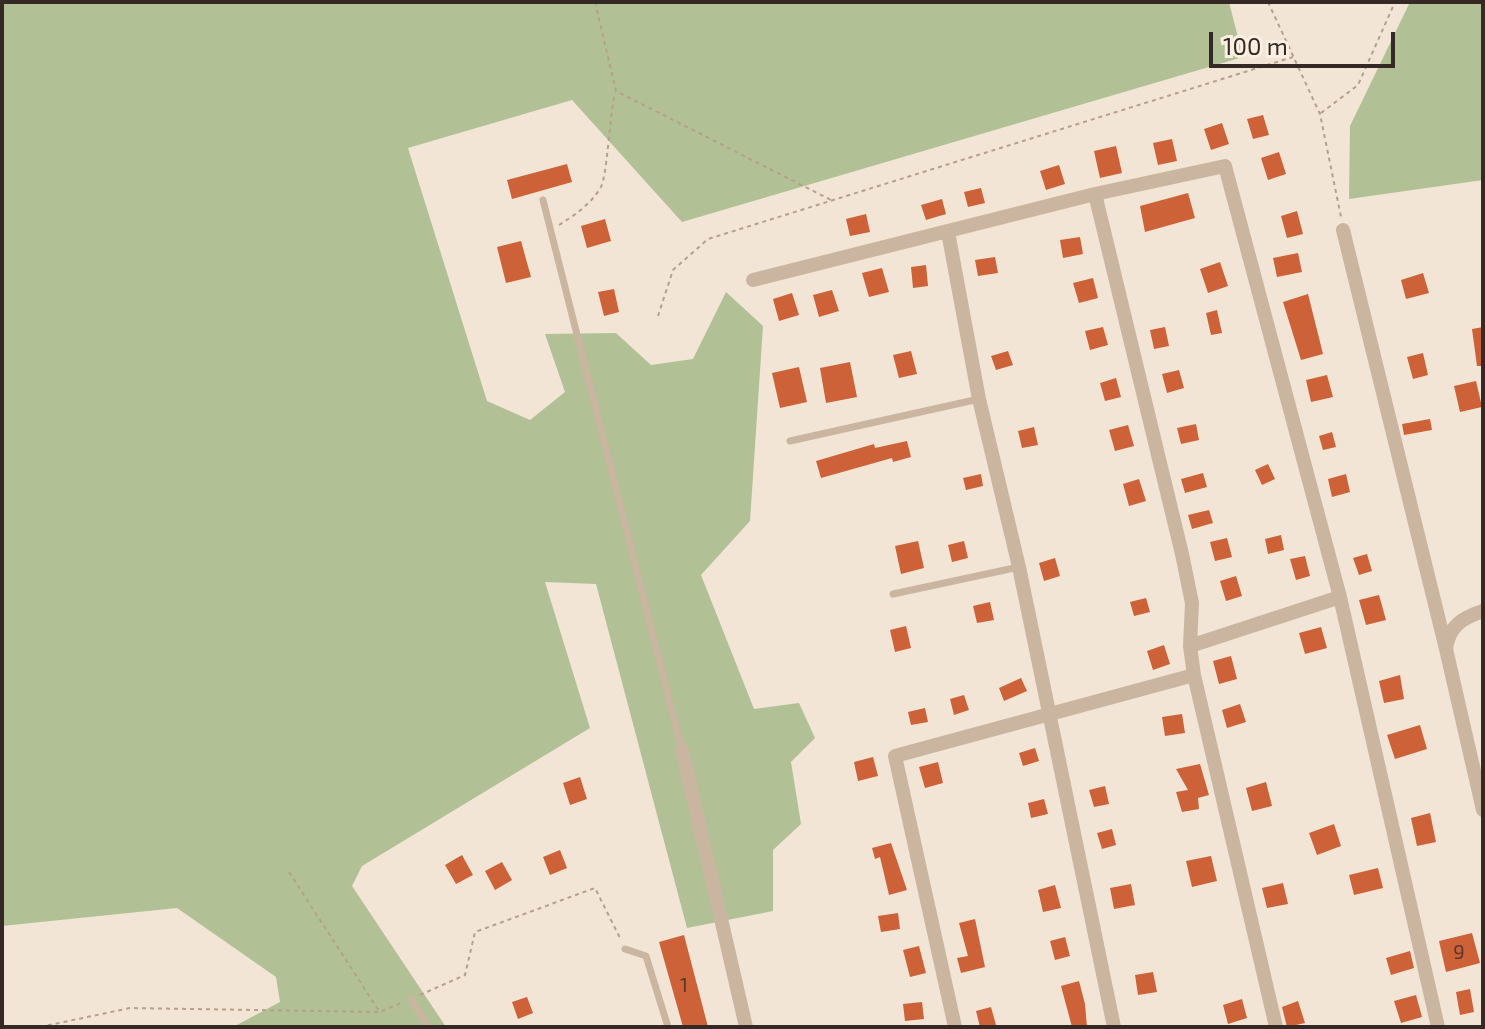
<!DOCTYPE html>
<html>
<head>
<meta charset="utf-8">
<style>
  body { margin:0 }
  #map { position:relative; width:1485px; height:1029px; overflow:hidden; background:#f2e5d5; font-family:"Exo 2",sans-serif }
  canvas { display:block }
  .frame { position:absolute; inset:0; border:4px solid #342924; pointer-events:none }
  .scale { position:absolute; left:1209px; top:32px; width:186px; height:36px; box-sizing:border-box; border:4px solid #342924; border-top:0; padding-left:10px; font-size:24px; line-height:28px; white-space:nowrap; color:#342924; -webkit-text-stroke:6px #faefe1; paint-order:stroke }
</style>
</head>
<body>
<div id="map">
<canvas width="1485" height="1029"></canvas>
<div class="frame"></div>
<div class="scale">100 m</div>
</div>
<script>
const c = document.querySelector('canvas').getContext('2d');
c.lineJoin = 'round';
function paint(path, color) { c.fillStyle = color; c.fill(path, 'evenodd'); }
function stroke(path, color, width, dash) { c.strokeStyle = color; c.lineWidth = width; c.lineCap = dash ? 'butt' : 'round'; c.setLineDash(dash || []); c.stroke(path); }
function write(font, color, halo, rows, align = 'center') {
  c.font = font + ' "Exo 2",sans-serif'; c.lineWidth = 8; c.setLineDash([]); c.textBaseline = 'middle'; c.strokeStyle = halo; c.fillStyle = color; for (const [text, x, y, turn = 0] of rows) {
    c.save(); c.translate(x, y); c.rotate((+turn || 0) * Math.PI / 180); c.textAlign = isNaN(turn) ? turn : align; if (halo) c.strokeText(text, 0, 0); c.fillText(text, 0, 0); c.restore();
  }
}
const green = new Path2D(`
  M2 2H1229L1243 57 682 222 572 100 408 148 487 401 530 420 565 392 545 334 616 333 651 365 693 359 726 292 763 326 750 521 701 575 754 709 799 703 815 738 791 762 801 824 773 850V911L687 928 596 584 545 582 590 728 362 866 352 886 446 1027H233L280 1002 276 977 177 908 2 926Z
  M1410 2H1483V180L1349 199 1350 126Z`);
const building = new Path2D(`
  M1263 115 1269 135 1253 139 1247 119Z
  M1222 123 1229 144 1211 150 1204 129Z
  M1172 139 1177 161 1158 165 1153 143Z
  M1116 146 1122 173 1100 178 1094 151Z
  M1279 152 1286 174 1268 180 1261 158Z
  M567 164 572 182 512 199 507 180Z
  M1059 165 1065 184 1046 190 1040 171Z
  M981 188 985 203 968 207 964 192Z
  M1188 193 1195 218 1145 232 1140 206Z
  M942 199 946 214 926 220 921 205Z
  M1297 211 1303 234 1287 238 1281 216Z
  M866 214 870 232 850 236 846 219Z
  M605 219 611 241 587 248 581 226Z
  M1080 237 1083 254 1063 258 1060 240Z
  M521 241 531 277 506 283 497 247Z
  M1298 253 1302 272 1277 277 1273 258Z
  M995 257 998 273 978 276 975 260Z
  M1220 262 1228 286 1208 293 1200 269Z
  M926 265 928 286 913 288 911 267Z
  M882 268 889 292 869 297 862 273Z
  M1423 273 1429 293 1406 299 1401 280Z
  M1093 278 1098 298 1079 303 1073 283Z
  M614 289 619 312 604 316 598 292Z
  M832 290 839 311 819 317 813 295Z
  M792 293 799 315 779 321 773 299Z
  M1308 294 1323 354 1301 360 1283 302Z
  M1217 310 1222 333 1211 335 1206 313Z
  M1103 327 1108 345 1090 350 1085 331Z
  M1165 327 1169 346 1154 349 1150 330Z
  M1483 327V366H1477L1472 329Z
  M911 351 917 374 899 378 893 355Z
  M1008 351 1013 365 996 370 991 356Z
  M1423 353 1428 375 1413 379 1407 357Z
  M850 362 857 397 826 403 820 368Z
  M799 367 807 402 780 408 772 373Z
  M1179 370 1184 388 1167 393 1162 374Z
  M1327 375 1333 397 1311 402 1306 380Z
  M1116 378 1121 397 1105 401 1100 383Z
  M1476 381 1482 407 1460 412 1454 386Z
  M1430 419 1432 430 1404 435 1402 424Z
  M1196 424 1199 440 1181 444 1177 428Z
  M1128 425 1134 446 1115 451 1109 430Z
  M1034 427 1038 445 1022 448 1018 431Z
  M1332 432 1336 447 1323 450 1319 436Z
  M907 441 911 457 893 462 892 458 821 478 816 461 874 444 875 448Z
  M1268 464 1275 479 1262 485 1255 470Z
  M1203 473 1207 487 1185 493 1181 479Z
  M981 474 983 486 966 490 963 478Z
  M1346 474 1350 492 1332 497 1328 479Z
  M1139 479 1146 501 1129 506 1123 484Z
  M1209 510 1213 523 1192 529 1188 515Z
  M1281 535 1284 550 1268 554 1265 539Z
  M1227 538 1232 557 1215 561 1210 542Z
  M918 541 924 568 901 574 895 546Z
  M964 541 968 558 952 562 948 545Z
  M1367 554 1372 571 1359 575 1353 558Z
  M1305 556 1310 576 1296 580 1290 559Z
  M1055 558 1060 576 1044 581 1039 563Z
  M1236 576 1242 596 1226 601 1220 581Z
  M1379 595 1386 620 1366 625 1359 600Z
  M1146 598 1150 612 1134 616 1130 602Z
  M990 602 994 620 977 623 973 606Z
  M906 626 911 648 895 652 890 630Z
  M1321 627 1327 648 1305 654 1299 633Z
  M1164 645 1170 664 1153 670 1147 651Z
  M1231 656 1237 679 1219 684 1213 661Z
  M1400 675 1404 699 1384 703 1379 681Z
  M1021 678 1027 691 1004 701 999 688Z
  M964 695 969 710 954 715 950 699Z
  M1240 704 1246 722 1227 728 1222 710Z
  M925 708 928 722 911 725 908 712Z
  M1182 714 1185 733 1165 736 1162 717Z
  M1420 725 1427 749 1395 759 1387 735Z
  M1035 748 1039 761 1023 766 1019 753Z
  M873 757 878 776 858 781 854 762Z
  M938 762 943 783 925 788 919 767Z
  M1200 764 1209 795 1198 798 1199 809 1182 812 1176 792 1188 790 1176 769Z
  M580 777 587 799 570 805 563 783Z
  M1266 782 1272 806 1252 811 1246 788Z
  M1105 786 1109 804 1094 807 1089 790Z
  M1044 799 1048 814 1031 818 1028 803Z
  M1430 813 1436 842 1417 846 1411 818Z
  M1334 824 1341 846 1317 855 1309 833Z
  M1112 829 1116 845 1102 849 1097 833Z
  M891 843 907 890 889 895 880 857 875 859 872 848Z
  M560 850 567 868 550 875 543 857Z
  M462 855 473 875 456 884 445 865Z
  M1211 856 1217 881 1192 887 1186 861Z
  M502 862 512 880 495 890 485 871Z
  M1378 868 1383 888 1354 895 1349 875Z
  M1283 883 1288 904 1267 908 1262 888Z
  M1131 884 1135 905 1114 909 1110 888Z
  M1055 885 1061 908 1043 912 1038 890Z
  M898 913 900 929 881 932 878 916Z
  M975 919 985 967 961 973 957 958 968 956 959 923Z
  M1472 933 1480 963 1446 972 1439 941Z
  M684 935 708 1027H683L659 942Z
  M1065 937 1070 956 1055 960 1050 941Z
  M919 946 926 973 910 977 903 950Z
  M1410 951 1414 968 1391 975 1386 958Z
  M1153 972 1157 992 1138 995 1135 975Z
  M1079 981 1085 1004 1087 1027H1072L1061 986Z
  M1470 989 1474 1012 1460 1015 1456 992Z
  M1416 995 1422 1017 1401 1023 1394 1001Z
  M527 997 533 1013 518 1019 512 1002Z
  M1242 999 1247 1018 1228 1024 1223 1005Z
  M1298 1001 1305 1023 1287 1027 1282 1007Z
  M922 1002 924 1019 905 1021 903 1004Z
  M991 1007 996 1025 980 1027 976 1011Z`);
const path = new Path2D(`
  M595 2 616 91 831 200
  M1268 2 1320 114 1341 217
  M1321 113 1358 85 1395 2
  M559 225C575 215 591 204 601 187 607 176 610 113 615 93
  M658 316 673 270 708 239 1293 57
  M289 872 379 1011
  M420 995 465 975 475 932 595 888 620 938
  M40 1027 130 1008 380 1012 403 1002`);
const service = new Path2D(`
  M543 200 682 750
  M790 441 979 399
  M893 594 1019 567
  M625 949 646 956 668 1027
  M411 999 428 1027`);
const minor = new Path2D(`
  M1095 194 1182 554 1192 603 1190 646 1194 675 1276 1027
  M1343 230 1446 649
  M948 232 979 399 1019 567 1114 1027
  M753 280 1095 194 1225 166 1340 597 1438 1027
  M1483 611C1462 618 1449 626 1446 649L1483 810
  M1190 646 1340 597
  M682 750 746 1027
  M955 1027 895 756 1194 675`);
const numberNames = [
  ["9",1459,952],
  ["1",684,985]
];
paint(green, '#b1c195');
paint(building, '#cd6138');
stroke(path, '#b69f8b', 2, [4, 4]);
stroke(service, '#cab5a1', 7);
stroke(minor, '#cab5a1', 14);
write('20px', '#5a3729', null, numberNames);
</script>
</body>
</html>
